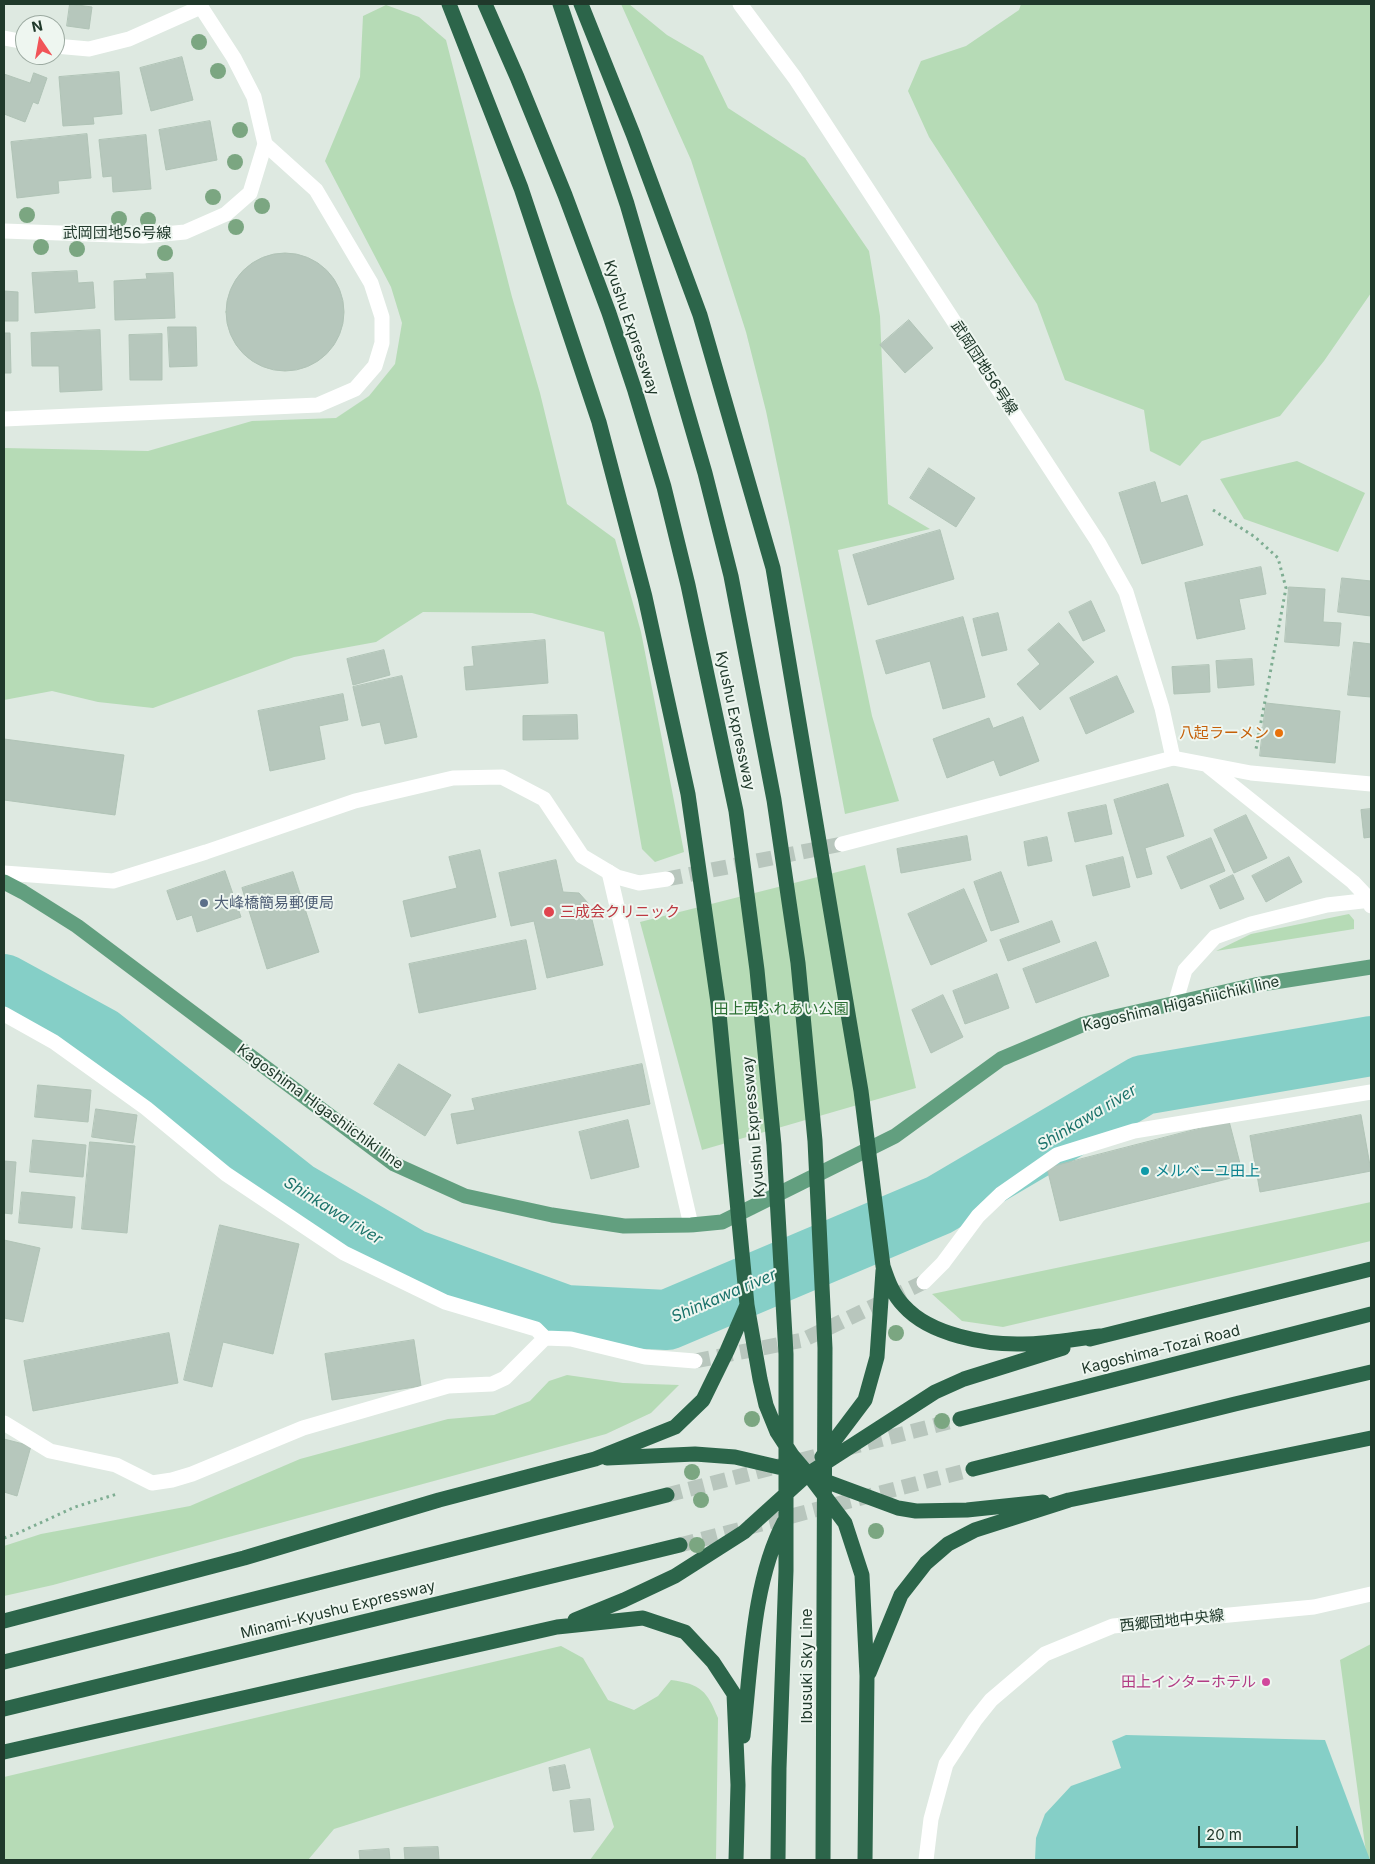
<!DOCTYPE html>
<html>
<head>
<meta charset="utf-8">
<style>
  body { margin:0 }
  #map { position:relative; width:1375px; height:1864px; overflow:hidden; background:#dee9e1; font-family:Inter,sans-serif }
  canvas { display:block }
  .frame { position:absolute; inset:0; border:5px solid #20392b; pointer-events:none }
  .north { position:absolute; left:15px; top:15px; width:50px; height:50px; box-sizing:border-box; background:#eef6f0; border:1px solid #9caaa1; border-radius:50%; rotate:348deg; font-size:14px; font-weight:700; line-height:20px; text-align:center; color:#20392b }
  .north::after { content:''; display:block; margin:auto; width:18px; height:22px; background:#f15458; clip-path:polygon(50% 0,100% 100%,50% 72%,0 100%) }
  .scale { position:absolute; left:1198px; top:1826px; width:100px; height:22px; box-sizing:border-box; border:2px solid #20392b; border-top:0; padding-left:6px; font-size:15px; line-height:18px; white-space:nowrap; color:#20392b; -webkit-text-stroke:4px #eef6f0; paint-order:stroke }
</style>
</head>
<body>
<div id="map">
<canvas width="1375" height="1864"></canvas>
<div class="frame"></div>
<div class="north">N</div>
<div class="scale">20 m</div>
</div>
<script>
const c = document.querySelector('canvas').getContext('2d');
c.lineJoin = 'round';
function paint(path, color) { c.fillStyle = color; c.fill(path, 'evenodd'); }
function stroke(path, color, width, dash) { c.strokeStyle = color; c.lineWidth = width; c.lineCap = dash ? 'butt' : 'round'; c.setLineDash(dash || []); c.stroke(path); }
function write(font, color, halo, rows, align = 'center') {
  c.font = font + ' Inter,"Noto Sans JP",sans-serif'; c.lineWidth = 4; c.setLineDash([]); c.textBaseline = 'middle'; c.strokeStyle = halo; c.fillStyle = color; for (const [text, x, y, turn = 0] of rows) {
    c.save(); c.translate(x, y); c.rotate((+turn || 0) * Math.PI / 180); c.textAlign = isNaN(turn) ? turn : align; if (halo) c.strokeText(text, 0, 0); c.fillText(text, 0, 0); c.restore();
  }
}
const green = new Path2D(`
  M621 4H629L667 35 703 56 728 108 805 158 869 251 880 316 888 504 930 529 838 550 872 716 899 801 845 814 790 527 766 411 746 332 691 160Z
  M1021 4H1371V293L1324 361 1280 416 1202 441 1180 466 1150 451 1144 410 1065 380 1037 304 929 137 908 91 921 61 966 46 1019 10Z
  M386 5 419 17 446 40 512 297 540 393 567 504 615 539 641 632 684 852 655 862 642 849 604 632 532 613 423 612 376 642 294 657 153 708 98 702 52 691 4 700V448L148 451 252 421 336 418 369 396 395 364 402 323 391 287 325 161 360 77 363 16Z
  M1297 461 1365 493 1338 552 1244 519 1220 479Z
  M865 865 916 1088 702 1150 640 922Z
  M1349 914 1354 920V929L1216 951 1251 934Z
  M1371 1202V1241L1003 1327 962 1321 932 1294Z
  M567 1375 623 1383 679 1385 651 1413 606 1434 53 1585 4 1596V1546L41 1534 190 1506 300 1459 448 1419 494 1415 530 1401 549 1381Z
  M1371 1644V1860H1367L1340 1660Z
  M561 1646 583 1658 608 1700 634 1710 658 1696 671 1680C701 1684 707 1691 718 1718L716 1860H590L614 1827 590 1748 334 1829 308 1860H4V1777Z`);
const water = new Path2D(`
  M1126 1735 1325 1740 1370 1860H1035L1036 1838 1045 1814 1071 1786 1121 1768 1112 1741Z`);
const river = new Path2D(`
  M4 984 101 1037 297 1192 412 1259 565 1315 667 1320 939 1205 1143 1085 1371 1046`);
const building = new Path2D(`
  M70 4 92 7 89 29 67 26Z
  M182 57 193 100 151 111 140 68Z
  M119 72 122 114 93 117 94 124 63 126 59 77Z
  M34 73 47 78 38 104 33 102 25 122 4 114V74L30 83Z
  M210 121 217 160 166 170 159 130Z
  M87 134 91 178 58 181 59 193 17 198 11 142Z
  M146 135 151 189 113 192 112 176 103 177 99 140Z
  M226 312a59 59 0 1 1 118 0a59 59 0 1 1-118 0Z
  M77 271 78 283 93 282 95 308 35 313 32 273Z
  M173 273 175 318 115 320 114 281 147 279 146 274Z
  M4 291 18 292V321H4Z
  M909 320 933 348 905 373 880 345Z
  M168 327H196L197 366 170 367Z
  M100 330 102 390 60 392 59 366H32L31 333Z
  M4 333H10L11 373H4Z
  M162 334V380H130L129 335Z
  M929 468 975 498 956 527 910 498Z
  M1155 482 1161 503 1187 495 1203 545 1142 564 1119 493Z
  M940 530 954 579 868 605 853 555Z
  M1261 567 1266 594 1239 599 1245 629 1197 639 1185 583Z
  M1342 578 1371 581V616L1338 612Z
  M1289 587 1325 589 1323 622 1341 623 1339 646 1285 642Z
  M1091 601 1105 631 1083 641 1069 612Z
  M998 613 1007 650 982 656 973 619Z
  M963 617 985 697 943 709 930 661 886 674 876 641Z
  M1059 623 1094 662 1040 710 1017 684 1040 664 1028 650Z
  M545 640 548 683 466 690 464 667 474 666 472 647Z
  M1354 642 1371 644V697L1348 695Z
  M384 650 390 675 353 685 347 659Z
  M1252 659 1254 685 1218 688 1216 661Z
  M1209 665 1210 692 1174 694 1172 667Z
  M402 676 417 737 385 744 380 722 362 726 353 687Z
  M1117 676 1134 712 1086 734 1070 698Z
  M343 694 348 720 319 726 325 759 270 771 258 711Z
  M1266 703 1340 711 1335 763 1260 756Z
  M577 715 578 739 523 740V716Z
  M1023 717 1039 761 1000 776 994 760 947 778 933 739 989 718 993 728Z
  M4 739 124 755 115 815 4 800Z
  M1168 784 1184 836 1145 848 1152 874 1137 878 1114 800Z
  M1106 805 1112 834 1075 842 1068 813Z
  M1371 809V837L1364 838 1361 810Z
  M1246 815 1267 858 1234 873 1214 830Z
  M967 836 971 860 901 873 897 849Z
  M1047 837 1052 861 1028 866 1024 842Z
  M1211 838 1225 871 1181 889 1167 857Z
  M480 850 496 917 411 937 403 901 457 888 449 857Z
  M1123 857 1130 887 1093 896 1086 866Z
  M1289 857 1302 882 1266 902 1252 876Z
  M556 860 563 892 579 893 588 903 603 965 547 978 534 921 511 926 499 873Z
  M225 871 241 917 197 932 192 915 177 920 167 891Z
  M293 872 319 952 267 969 242 888Z
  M1001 872 1019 922 991 931 974 882Z
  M1233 875 1244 899 1220 909 1210 886Z
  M964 889 987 941 931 965 908 914Z
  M1052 921 1060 942 1008 961 1000 940Z
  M526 940 536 989 419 1013 409 964Z
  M1096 942 1109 976 1036 1003 1023 969Z
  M997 974 1009 1008 965 1024 953 991Z
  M943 995 963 1037 931 1053 912 1010Z
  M399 1064 451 1095 425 1136 374 1104Z
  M642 1064 650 1104 457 1144 451 1114 475 1110 472 1099Z
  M38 1085 91 1090 88 1122 35 1117Z
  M96 1109 137 1115 133 1143 92 1137Z
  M1361 1115 1371 1171 1260 1192 1250 1136Z
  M628 1120 639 1167 591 1179 579 1132Z
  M1229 1121 1243 1175 1060 1221 1047 1168Z
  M33 1140 86 1145 83 1177 30 1172Z
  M90 1142 135 1146 127 1233 82 1229Z
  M4 1161 16 1162 12 1214 4 1213Z
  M22 1192 75 1197 72 1228 19 1223Z
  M220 1225 299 1244 273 1354 223 1342 212 1387 184 1380Z
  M4 1240 40 1248 23 1322 4 1318Z
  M169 1333 178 1383 33 1411 24 1361Z
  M414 1340 421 1386 332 1400 325 1354Z
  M4 1439 31 1446 17 1496 4 1492Z
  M565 1765 570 1788 553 1791 549 1768Z
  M590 1799 594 1830 574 1832 570 1801Z
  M438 1847 439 1860H405L404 1848Z
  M389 1849 390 1860H360L359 1851Z`);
const minorTunnel = new Path2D(`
  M695 1361 803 1340 924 1282`);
const tertiaryTunnel = new Path2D(`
  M667 879 842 844`);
const motorwayTunnel = new Path2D(`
  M667 1495 960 1419
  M680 1545 973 1469`);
const path = new Path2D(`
  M1213 510 1255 537 1278 558 1286 588 1256 749
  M4 1538 16 1534 75 1507 117 1494`);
const minor = new Path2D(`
  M4 38 25 42
  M55 46 89 49 129 39 201 7
  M4 419 318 405 355 389 375 366 382 343V317L371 283 316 190 265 144
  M1173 758 1251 773 1371 784
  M1208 766 1353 882 1370 900 1371 906
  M609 872 691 1225
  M1175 1004 1185 970 1215 937 1251 924 1327 905 1371 900
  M4 1014 54 1042 146 1108 226 1174 344 1253 445 1302 536 1329 545 1338
  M924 1282 943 1263 978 1216 1001 1194 1057 1155 1134 1131 1371 1092
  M4 1423 50 1451 116 1465 152 1483 172 1480 192 1474 303 1428 448 1386 492 1384 505 1378 545 1338 571 1339 645 1357 695 1361`);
const tertiary = new Path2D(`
  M740 4 795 78 1098 542 1126 592 1162 708 1173 758 842 844
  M4 231 143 236 185 232 226 214 250 193 265 144 254 97 234 58 199 4
  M4 873 113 881 206 852 355 801 453 778 502 777 544 799 582 856 617 877 639 883 667 879
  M926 1860 931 1819 946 1764 975 1720 991 1700 1045 1654 1113 1626 1314 1607 1371 1594`);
const primary = new Path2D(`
  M4 882 23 892 77 926 394 1164 465 1196 552 1215 624 1226 691 1225 722 1222 895 1136 1001 1059 1084 1024 1255 985 1371 967`);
const motorway = new Path2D(`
  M449 4 521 188 599 422 645 597 688 794 718 1003 747 1305 760 1379 766 1405 777 1432 792 1455 808 1474 845 1523 862 1575 867 1676 865 1860
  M485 4 517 77 565 195 609 313 635 391 664 487 688 585 736 811 757 970 774 1145 786 1354V1571L779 1768 778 1860
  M560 4 627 204 705 473 731 576 774 800 798 963 815 1141 825 1348 823 1860
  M581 4 633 134 700 315 773 568 861 1091 883 1266C888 1281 893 1295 904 1306 930 1335 986 1345 1023 1344 1049 1344 1074 1339 1100 1336
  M1090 1339 1371 1269
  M960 1419 1371 1314
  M822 1457 865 1400 877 1357 883 1271
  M607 1458 695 1454 735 1457 795 1471
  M973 1469 1235 1404 1371 1372
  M817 1478 898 1508 916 1511 967 1510 1043 1502
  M575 1620 624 1600 675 1576 744 1532 808 1474 935 1392 964 1379 1063 1348
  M4 1621 244 1558 439 1500 595 1459 675 1427 703 1400 727 1351 747 1305
  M4 1662 667 1495
  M869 1673 901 1595 926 1563 948 1544 975 1530 1069 1500 1371 1438
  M4 1709 680 1545
  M743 1736C751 1668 752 1583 784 1522
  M4 1752 557 1627 643 1618 685 1632 713 1662 734 1694 738 1785 736 1860`);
const trees = [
  [199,42],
  [218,71],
  [240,130],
  [235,162],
  [213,197],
  [262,206],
  [27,215],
  [119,219],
  [148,220],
  [236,227],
  [41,247],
  [77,249],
  [165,253],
  [896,1333],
  [752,1419],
  [942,1421],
  [692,1472],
  [701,1500],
  [876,1531],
  [697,1545]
];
const markers = [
  [1279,733,5,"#e8710a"],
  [204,903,5,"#5c6f8a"],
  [549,912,6,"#e0444e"],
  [1145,1171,5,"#0f9aa8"],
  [1266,1682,5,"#d1479c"]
];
const streetNames = [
  ["武岡団地56号線",117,233],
  ["Kyushu Expressway",631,328,71],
  ["武岡団地56号線",984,368,57],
  ["Kyushu Expressway",735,721,78],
  ["Kagoshima Higashiichiki line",1181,1004,-13],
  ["Kagoshima Higashiichiki line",320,1107,36],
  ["Kyushu Expressway",754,1127,-95],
  ["Kagoshima-Tozai Road",1161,1350,-14],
  ["Minami-Kyushu Expressway",338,1610,-14],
  ["西郷団地中央線",1172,1621,-6],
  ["Ibusuki Sky Line",807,1666,-90]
];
const foodNames = [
  ["八起ラーメン",1269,733]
];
const serviceNames = [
  ["大峰橋簡易郵便局",214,903]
];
const healthNames = [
  ["三成会クリニック",560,912]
];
const parkNames = [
  ["田上西ふれあい公園",781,1009]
];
const cultureNames = [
  ["メルベーユ田上",1155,1171]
];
const hotelNames = [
  ["田上インターホテル",1256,1682]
];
const waterNames = [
  ["Shinkawa river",1087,1118,-31],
  ["Shinkawa river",333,1211,32],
  ["Shinkawa river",724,1296,-23]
];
paint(green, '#b6dbb6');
paint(water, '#85cfc7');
stroke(river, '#85cfc7', 60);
paint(building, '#b6c7bc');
stroke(building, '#b0c3b6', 1);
stroke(minorTunnel, '#b8c6bd', 15, [15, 8]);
stroke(tertiaryTunnel, '#b8c6bd', 15, [15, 8]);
stroke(motorwayTunnel, '#b8c6bd', 15, [15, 8]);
stroke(path, '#7ead92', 3, [2.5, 4]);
stroke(minor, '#fff', 15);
stroke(tertiary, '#fff', 15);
stroke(primary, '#629f7f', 15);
stroke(motorway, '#2c654a', 15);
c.fillStyle = '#7ba681';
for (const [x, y] of trees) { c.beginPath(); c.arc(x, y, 8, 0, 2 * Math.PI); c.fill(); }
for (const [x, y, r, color] of markers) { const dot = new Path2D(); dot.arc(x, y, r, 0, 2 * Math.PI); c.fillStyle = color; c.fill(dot); stroke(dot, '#eef6f0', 2); }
write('15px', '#20392b', '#eef6f0', streetNames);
write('15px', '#c56008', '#eef6f0', foodNames, 'right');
write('15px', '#4e5e75', '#eef6f0', serviceNames, 'left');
write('15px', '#be3a42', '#eef6f0', healthNames, 'left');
write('15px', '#2a6f32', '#eef6f0', parkNames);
write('15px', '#0d838f', '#eef6f0', cultureNames, 'left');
write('15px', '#b23c85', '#eef6f0', hotelNames, 'right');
write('italic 16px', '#1b736b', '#eef6f0', waterNames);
</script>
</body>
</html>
